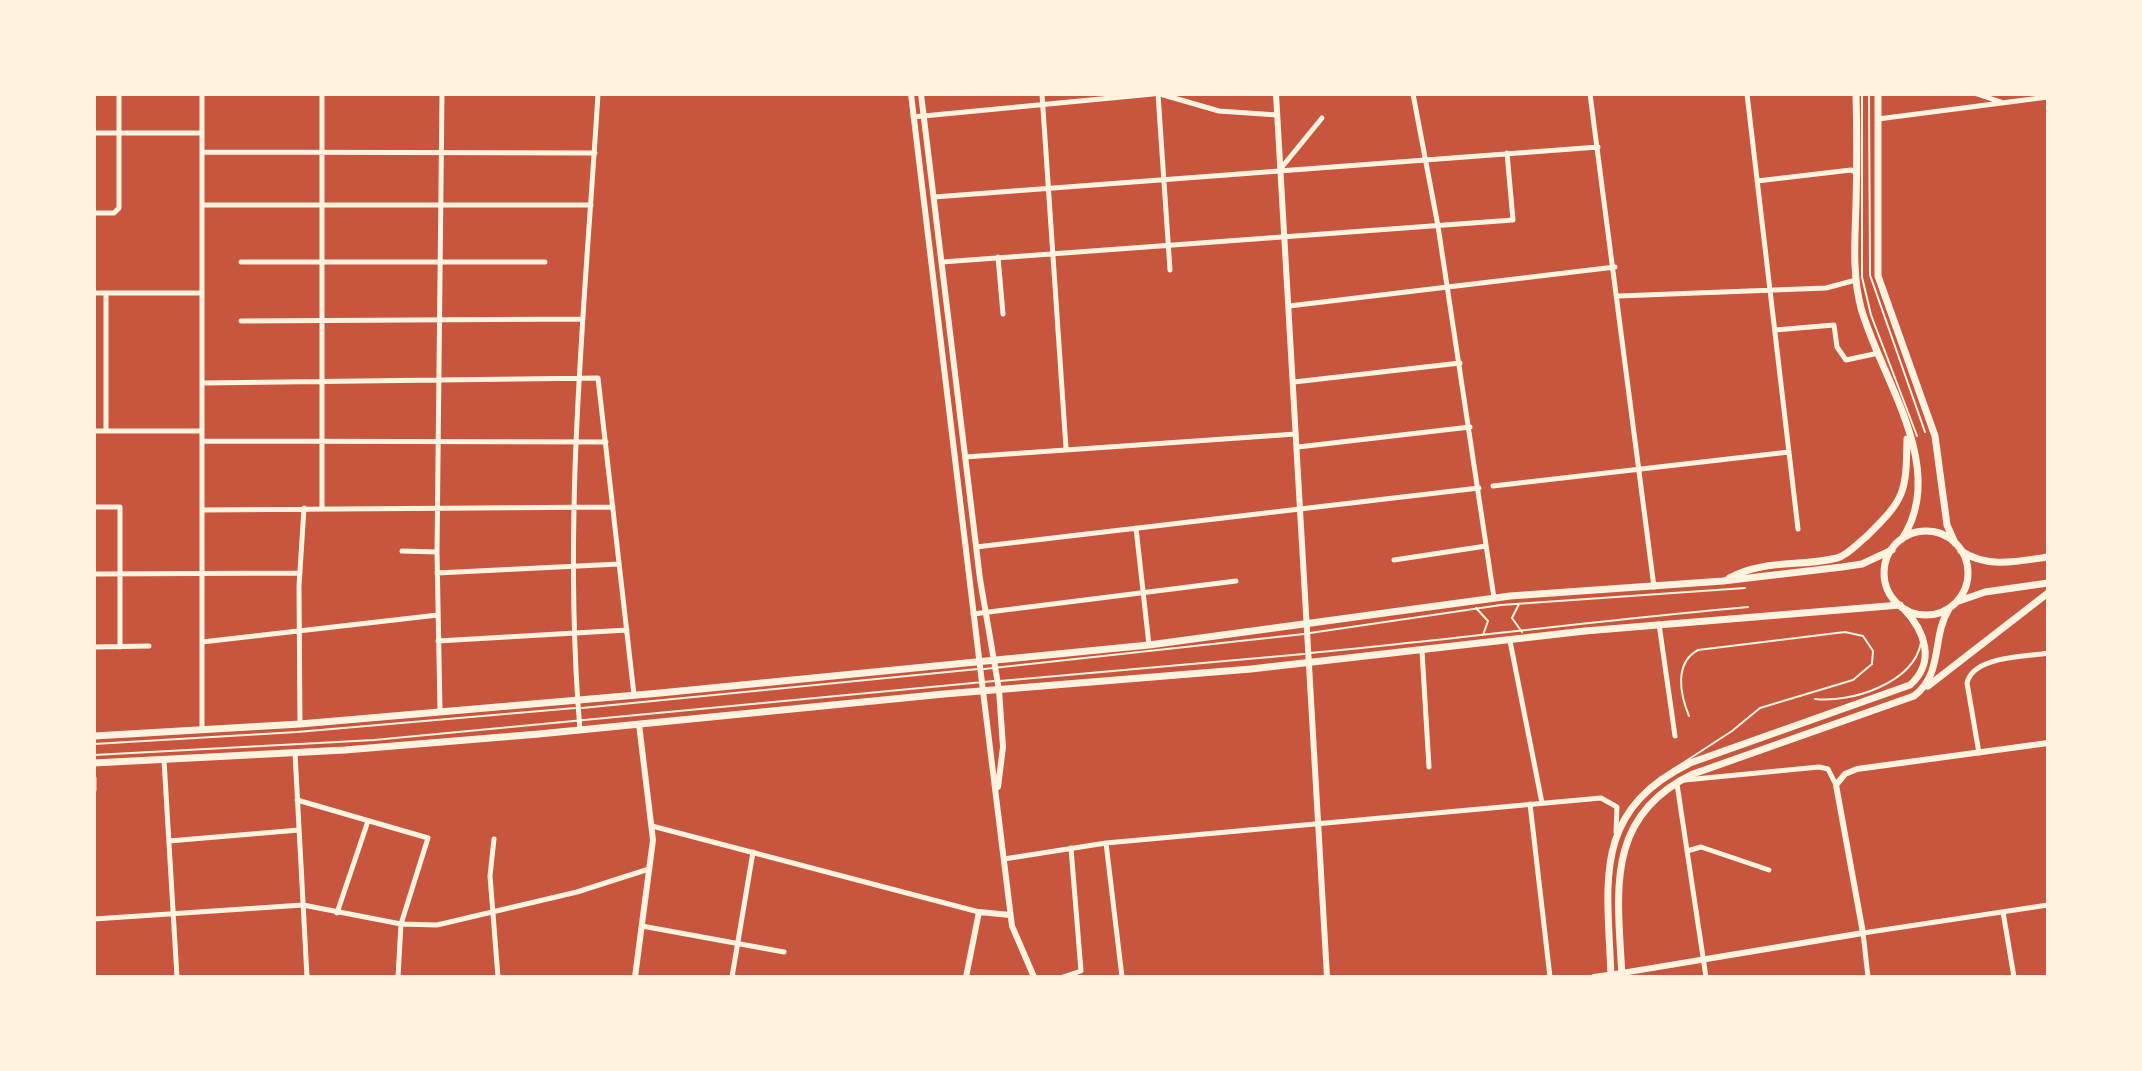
<!DOCTYPE html>
<html>
<head>
<meta charset="utf-8">
<style>
  body { margin:0 }
  #map { position:relative; width:2142px; height:1071px; overflow:hidden; background:#c8553d; font-family:"Alegreya Sans",sans-serif }
  canvas { display:block }
  .frame { position:absolute; inset:0; border:96px solid #fff3e0; pointer-events:none }
</style>
</head>
<body>
<div id="map">
<canvas width="2142" height="1071"></canvas>
<div class="frame"></div>
</div>
<script>
const c = document.querySelector('canvas').getContext('2d');
c.lineJoin = 'round';
function stroke(path, color, width, dash) { c.strokeStyle = color; c.lineWidth = width; c.lineCap = dash ? 'butt' : 'round'; c.setLineDash(dash || []); c.stroke(path); }
const service = new Path2D(`
  M1862 94V277L1871 315 1917 436
  M1869 94 1870 275 1925 432
  M1519 604 1512 618 1522 632
  M1476 608 1488 621 1483 635
  M1310 633 1501 605 1745 588
  M1311 653C1457 639 1602 620 1748 607
  M984 669 1304 634
  M1000 681 1304 654
  M1815 699C1852 703 1913 683 1921 643
  M582 708 978 669
  M94 744 297 732 575 708
  M94 755 374 740 994 681
  M1666 774 1732 731 1760 708 1853 680 1872 664 1873 651 1863 636 1845 632 1698 650C1674 663 1680 694 1689 716`);
const minor = new Path2D(`
  M322 94V508
  M1042 94 1066 448
  M1158 94 1170 270
  M1160 94 1219 111 1277 115
  M1413 94 1438 226 1494 598
  M1590 94 1654 587
  M1747 94 1798 529
  M1977 94 2001 102
  M913 117 1153 94
  M1878 119 2048 97
  M94 133H202
  M202 152 595 153
  M1282 167 1322 118
  M1757 181 1851 170 1857 173
  M934 197 1598 147
  M202 205H591
  M94 213H114L119 208V94
  M998 257 1003 314
  M241 262H545
  M942 262 1513 220 1507 153
  M94 293H202
  M106 293V431
  M1619 296 1826 288 1856 280
  M1289 306 1615 267
  M241 321 583 319
  M1775 330 1834 325 1837 347 1846 360 1874 354
  M1294 382 1460 363
  M202 383 598 378 634 695
  M94 431H202
  M202 441 606 442
  M1298 447 1470 427
  M965 457 1296 434
  M1493 486 1789 452
  M94 507H120V647
  M202 510 613 507
  M1136 528 1149 645
  M976 547 1479 488
  M402 551 437 552
  M1394 560 1486 546
  M437 573 619 564
  M94 574 300 573
  M973 614 1236 581
  M1659 624 1675 736
  M438 641 627 630
  M1510 641 1542 803
  M202 642 438 615
  M94 647 149 646
  M1422 651 1429 767
  M440 710 437 552 442 94
  M300 724 299 586 304 508
  M202 730V94
  M580 730C562 517 585 306 598 94
  M295 753 307 977
  M1979 753 1967 683C1973 656 2025 657 2048 653
  M164 760 177 977
  M1685 780 1819 767 1828 769 1836 785
  M1677 784 1706 977
  M94 790V778
  M297 800 428 838 401 924 398 977
  M1530 804 1550 977
  M652 826 979 912
  M494 839 490 876 498 977
  M169 841 299 830
  M1106 843 1122 977
  M1687 851 1701 847 1769 870
  M1004 859 1106 843 1601 798 1617 807 1616 832
  M2003 912 2014 977
  M337 913 368 821
  M94 919 303 905 401 924 437 925 577 892 649 869
  M642 926 784 952
  M732 977 753 852
  M1063 977 1081 971 1071 848
  M1868 977 1863 933 2048 905`);
const tertiary = new Path2D(`
  M1276 94 1327 977
  M983 691 1012 926 1034 977
  M998 787 1003 747 999 690
  M1622 973 1863 933 1836 785 1845 774 1857 769 2048 743
  M635 977 653 840 639 724
  M966 977 979 912 1010 915`);
const secondary = new Path2D(`
  M911 94 983 691
  M921 94 980 579 999 690
  M1594 977 1622 973`);
const primary = new Path2D(`
  M1856 94C1857 131 1857 168 1856 204 1855 239 1852 274 1861 308 1881 379 1949 468 1902 539
  M1878 94V276L1935 436 1947 525 1955 543
  M1884 573a42 42 0 1 1 84 0a42 42 0 1 1-84 0Z
  M1961 551C1988 569 2019 561 2048 557
  M1729 578C1765 559 1800 567 1837 558 1848 555 1858 543 1867 536 1906 498 1906 492 1907 439
  M1959 601 1985 592 2048 583
  M1928 686 2048 593
  M94 736 300 724 660 693 1149 645 1510 596 1723 581 1842 567 1862 564 1892 550
  M94 763 345 750 539 734 944 694 1251 669 1585 631 1900 605
  M1611 977C1608 884 1590 812 1690 763L1910 685C1936 662 1925 631 1904 609
  M1622 977C1618 894 1603 817 1693 774L1914 696C1944 673 1931 638 1949 609`);
stroke(service, '#fff3e0', 2);
stroke(minor, '#fff3e0', 5);
stroke(tertiary, '#fff3e0', 6);
stroke(secondary, '#fff3e0', 6);
stroke(primary, '#fff3e0', 7);
</script>
</body>
</html>
